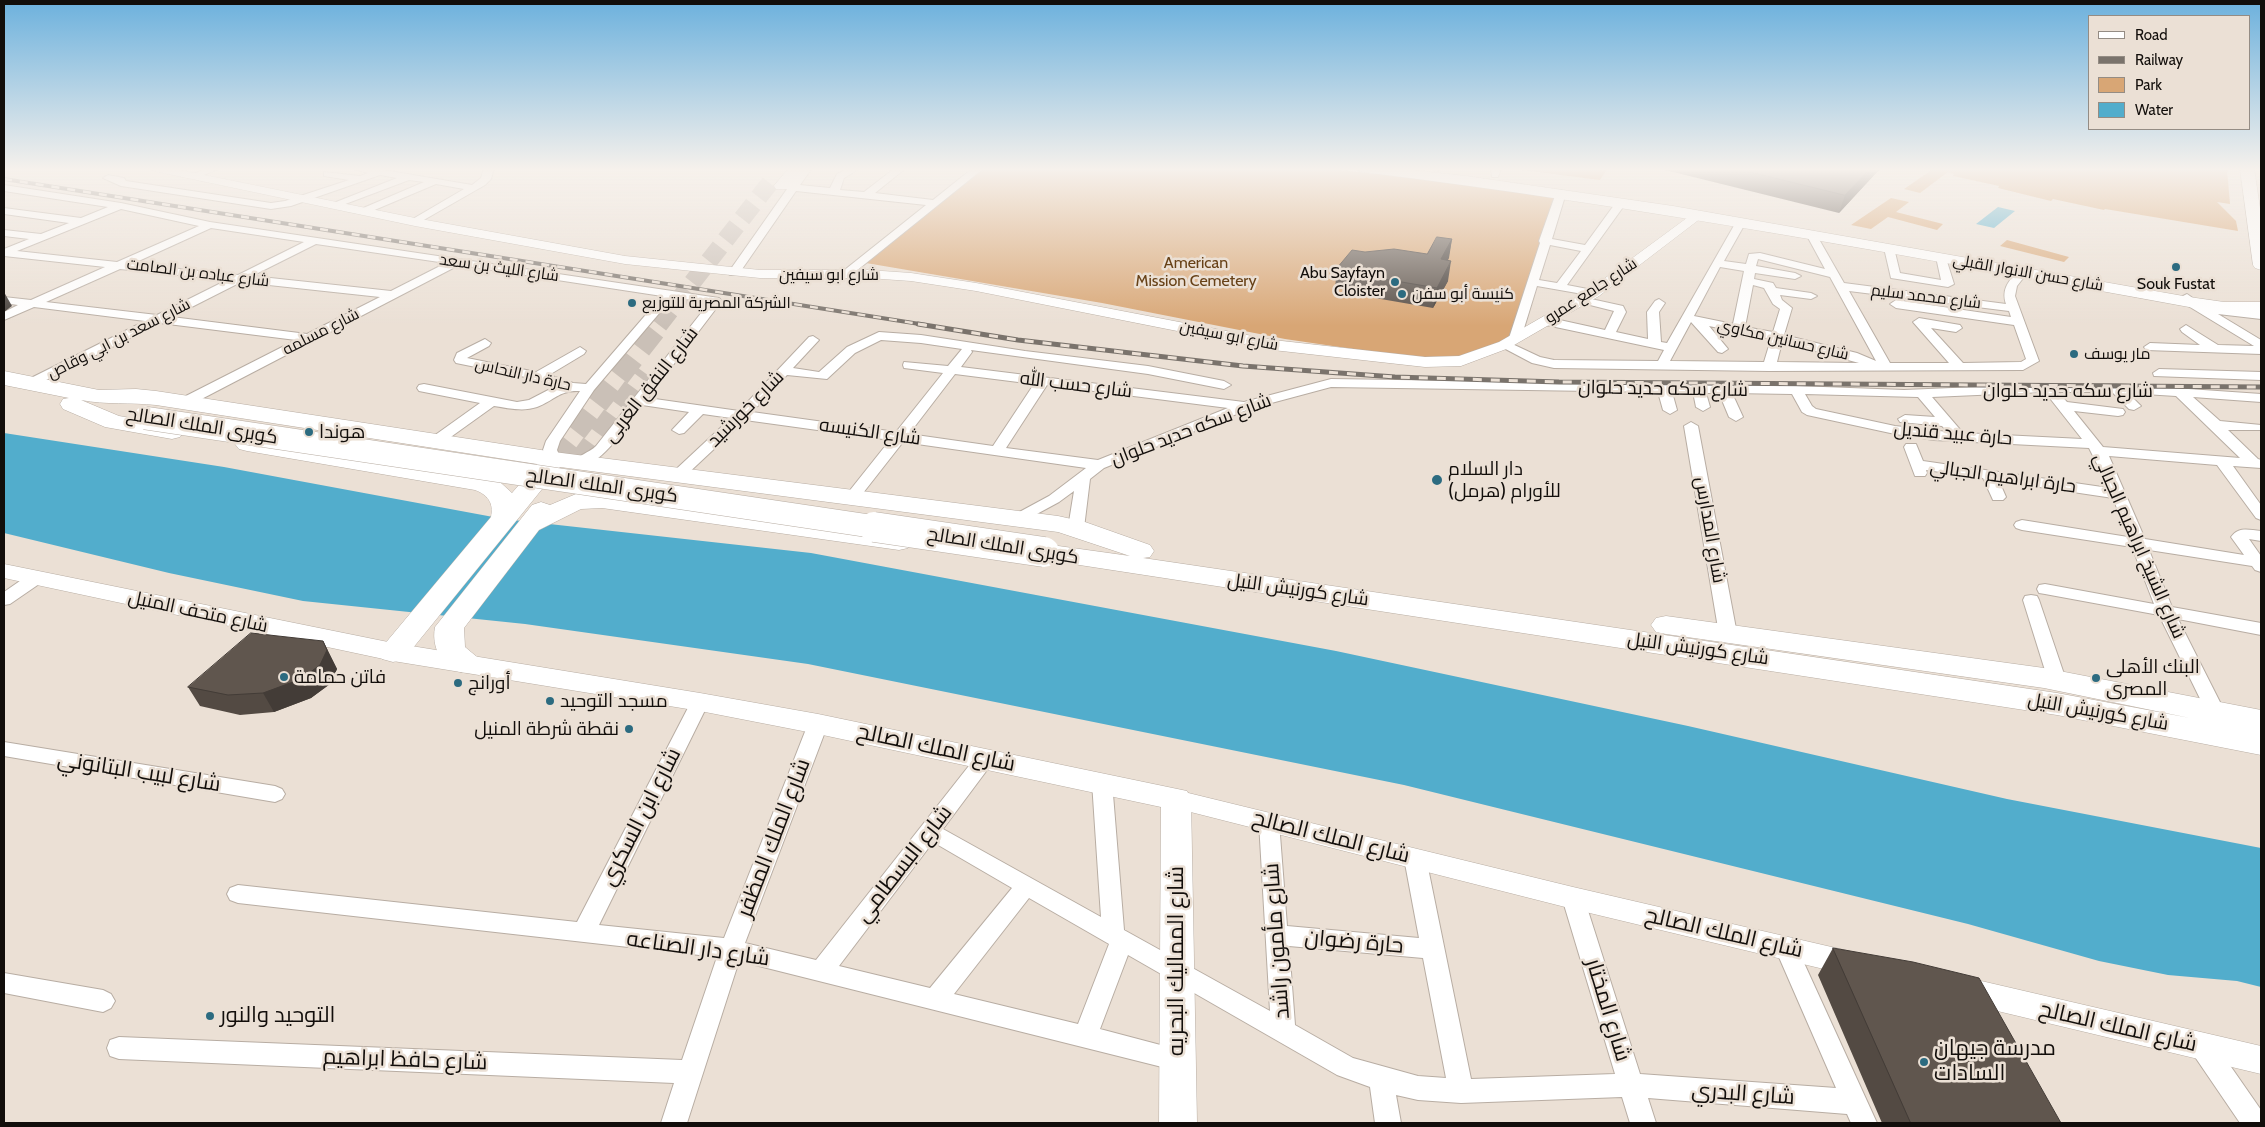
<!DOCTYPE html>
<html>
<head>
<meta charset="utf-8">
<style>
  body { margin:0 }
  #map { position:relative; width:2265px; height:1127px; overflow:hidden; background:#ebe0d5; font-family:Cabin,sans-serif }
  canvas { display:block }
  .frame { position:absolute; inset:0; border:5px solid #120e0b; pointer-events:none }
  .legend { position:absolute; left:2088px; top:15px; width:162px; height:115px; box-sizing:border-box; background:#ebe0d5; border:1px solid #948c84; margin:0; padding:6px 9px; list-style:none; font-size:15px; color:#120e0b }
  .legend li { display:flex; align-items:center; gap:10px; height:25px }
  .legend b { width:25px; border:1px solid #948c84 }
</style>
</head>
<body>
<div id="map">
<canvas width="2265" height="1127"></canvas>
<div class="frame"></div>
<ul class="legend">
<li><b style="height:6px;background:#fff"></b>Road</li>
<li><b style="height:6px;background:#7a736c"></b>Railway</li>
<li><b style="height:14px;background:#d8a675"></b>Park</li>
<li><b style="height:14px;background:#52adcc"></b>Water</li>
</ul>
</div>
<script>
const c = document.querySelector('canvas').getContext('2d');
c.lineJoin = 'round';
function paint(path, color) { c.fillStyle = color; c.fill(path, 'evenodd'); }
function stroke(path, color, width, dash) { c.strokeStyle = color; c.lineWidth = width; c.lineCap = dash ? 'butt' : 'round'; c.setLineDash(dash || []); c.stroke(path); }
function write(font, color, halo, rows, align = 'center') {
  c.font = font + ' Cabin,Cairo,sans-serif'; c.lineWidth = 5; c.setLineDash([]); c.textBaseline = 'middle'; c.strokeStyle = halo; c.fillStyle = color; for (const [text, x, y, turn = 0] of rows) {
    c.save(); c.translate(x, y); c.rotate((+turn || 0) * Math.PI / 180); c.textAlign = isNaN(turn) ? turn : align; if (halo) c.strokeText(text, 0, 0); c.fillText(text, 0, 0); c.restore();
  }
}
const green = new Path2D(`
  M979 168H1320L1561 193 1515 338 1442 362 1285 339 1102 303 860 262Z
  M1506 168H1589L1606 171 1600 180Z
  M1930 168H2227L2230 204 2217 202 2236 221 2238 231 2105 209 2104 210 2053 199 2051 201 1998 188 1999 186 1953 176 1954 174 1948 172 1920 193 1904 189 1933 169Z
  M1891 198 1909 202 1896 212 1943 224 1937 230 1888 217 1871 229 1851 225Z
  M2007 240 2069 257 2064 262 2000 246Z`);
const water = new Path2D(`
  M1998 207 2015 211 1994 228 1976 224Z
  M4 433 224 467 504 519 811 553 1336 651 1688 726 2007 799 2261 848V987L2237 981 2168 975 2099 961 1968 924 1404 785 808 664 525 624 303 601 169 573 4 533Z`);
const trunkTunnelFar1 = new Path2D(`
  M659 325 773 179`);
const trunkTunnel = new Path2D(`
  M554 459 659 324
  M579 463 645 373`);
const minor = new Path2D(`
  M207 168H220L197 178 194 179 189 176Z
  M351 168H372L472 185 481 178 484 168H494L491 179 485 185 415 225 410 222 411 220 464 189 436 184 365 214 360 211 361 209 424 182 409 180 340 206H332L331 204 397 178 380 175 291 206 271 209 121 186 103 178 108 175 124 178 126 181 271 203 285 201 349 180 324 176V172L360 176 368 173Z
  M802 168H812L800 185 830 188 837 174 849 168H861L844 178 840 190 864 192 895 168H906L875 193 933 200 973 168H984L850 276 846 277 840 274 842 272 926 205 796 191 738 275H730L728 273 787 189 777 186 782 183 791 184Z
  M1431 168H1441V169L1436 172Z
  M1491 168H1501L1498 177H1492Z
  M4 185 121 203 210 222 719 298 721 300 718 306 648 398 739 411 809 337 813 336 819 340 793 368 819 372 847 347 879 332 921 335 1025 351 1148 366 1224 381 1231 385 1224 389 1148 374 971 350 972 352 961 367 1244 402 1331 379 1796 386 1904 390 2049 384H2116L2261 394V402L2193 397 2220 421 2261 425V430H2228L2258 459 2261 460V468L2233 466 2261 505V520L2256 518 2217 465 2109 456 2145 539 2244 555 2231 537C2239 526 2249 530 2261 531V541L2249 539 2261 556V572L2255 570 2252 566 2149 550 2172 607 2261 623V635L2178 619 2225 712 2223 717 2216 719 2209 717 2159 615 2045 594 2039 593 2037 589 2039 585 2045 584 2154 604 2132 547 2022 530 2016 528 2014 525 2016 522 2022 520 2128 537 2113 498 1999 481 2006 497 2003 500H1993L1983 478 1926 470 1927 473 1925 476H1915L1904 447 1906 444H1916L1923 461 2109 488 2089 448 1934 440 1895 434 1807 415 1802 412 1792 394 1732 393 1743 417 1736 421 1729 417 1719 393H1706L1710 407 1703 411 1696 407 1693 392H1672L1677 410 1670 414 1663 410 1658 392 1331 387 1249 409 1104 468 1090 479 1084 528 1082 531H1070L1068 528 1074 491 1059 502 1022 522H1012L1009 519 1012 516 1049 496 1086 468 903 442 856 502H846L843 499 890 440 745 420 682 479 677 480 670 476 672 473 731 418 703 414 684 433 679 434 672 430 689 412 642 405C628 423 599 472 574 466L572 463C578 455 589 453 596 446L709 303 673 297 594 390 560 441 557 450 561 459 559 462H549L543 450 546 441 580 391C559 390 555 400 537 407 523 412 508 408 494 406L441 444H431L429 441 431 438 480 403 419 391 417 388 419 385 424 384 517 402 529 400 556 386 535 379 456 363 454 360 457 353 485 339 491 343 489 346 467 358 536 372 580 347 586 351 584 354 549 375 573 383 586 384 662 296 459 265 190 405 185 406 178 402 180 399 296 340 160 323 32 387 25 383 27 380 145 321 34 307 4 320V312L18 305 4 303V297L31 300 105 267 4 256V249L29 239 4 236V230L41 234 69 223 4 214V208L81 218 108 207 4 191ZM121 209 199 226 117 262 17 251ZM211 228 304 242 238 275 132 264ZM316 244 446 263 391 291 252 276ZM120 269 227 280 157 315 46 302ZM241 282 380 297 307 334 172 317ZM881 340 921 343 962 349 948 366 904 362 903 365 904 368 943 373 896 432 752 412 787 375 827 379 855 353ZM955 374 1034 384 993 446 909 434ZM1047 385 1228 408 1098 460 1006 448ZM2045 392 2082 439 1963 433 1932 397ZM2058 392H2112L2129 409 2134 410 2141 406 2128 393 2176 396 2240 458 2103 447 2074 411 2118 416 2123 415 2125 412 2123 409 2067 402ZM1805 394 1918 397 1935 417 1905 415 1898 419 1900 422 1942 426 1948 432 1895 426 1816 409 1812 406Z
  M1561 190 1566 193 1552 239 1585 245 1617 201H1625L1626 203 1567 285 1598 291 1600 293 1594 296 1537 286 1521 338 1519 341H1511L1509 338 1540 243 1539 241 1556 193ZM1550 245 1581 251 1557 283 1539 280Z
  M1741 219 1746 222 1724 261 1746 264 1749 254 1760 253 1825 269 1806 234 1811 231 1816 234 1844 283 2006 304C2001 289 2009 281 2018 270H2026L2028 272 2017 286 2015 296 2039 361 2023 370 1769 371 1554 368 1532 363 1498 345 1504 341 1508 342 1540 357 1554 360 1658 361 1664 350 1546 325 1540 321 1546 317 1605 330 1614 311 1578 302 1576 300 1578 298 1582 297 1623 306 1626 312 1616 332 1648 339 1647 312 1655 301 1659 299 1665 303 1659 312 1661 342 1667 343 1736 222ZM1758 259 1830 277 1876 361 1857 353 1784 335 1792 308 1782 300 1780 295 1811 299 1817 296 1811 293 1776 288 1773 283 1754 279 1755 273 1795 279 1801 276 1795 273 1756 266ZM1720 267 1744 271 1733 324 1694 316ZM1753 285 1764 288 1773 304 1780 309 1773 332 1745 327ZM1849 291 2009 311 2011 317 1896 300 1890 304 1896 308 2014 325 2026 359 2021 362 1963 363 1931 328 1956 332 1962 328 1960 325 1919 318 1913 322 1949 363H1890ZM1691 322 1718 352 1722 353 1728 349 1709 326 1771 339 1764 362 1670 361ZM1782 342 1859 363 1777 362Z
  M1889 245 1894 248 1900 273 1941 280 1936 257 1937 255H1945L1954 284 1948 287 1891 278 1884 248Z
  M2187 294 2207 308 2261 311V319L2218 314 2261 340V354L2146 350 2144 347 2150 343 2200 345 2182 332 2180 329 2186 325 2218 345 2254 346 2185 304 2181 297Z
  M2159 369 2261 372V380L2154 376 2153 373Z
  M1691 422 1698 426 1737 634 1734 638 1728 640 1722 638 1719 634 1684 426Z
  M36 573 42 574 44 578 42 582 10 604 4 605V592L30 574Z
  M2031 595 2037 596 2039 600 2066 680 2063 684 2057 686 2051 684 2048 680 2023 600 2025 596Z
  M700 696 707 697 709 702 599 925 724 938 808 724 811 719 818 717 825 719 828 724 745 943 816 960 979 753 986 751 993 753 996 758 943 829 1101 917 1092 782 1095 777 1102 775 1109 777 1112 782 1124 930 1270 1011 1259 822 1262 816 1269 814 1276 816 1279 822 1287 926 1419 938 1404 858 1407 852 1415 850 1423 852 1426 858 1471 1079 1615 1074 1562 898 1565 892 1573 889 1581 892 1584 898 1640 1074 1836 1088 1775 948 1778 941 1786 938 1794 941 1877 1123H1851L1847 1114 1648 1098 1656 1123H1630L1622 1097 1461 1103 1418 1100 1396 1095 1401 1123H1375L1370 1087 1337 1075 1128 955 1100 1029 1187 1052 1190 1060 1187 1068 1178 1071 739 961 687 1123H661L674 1083 119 1059 110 1056 107 1048 110 1040 119 1037 682 1060 717 957 238 903 230 900 227 894 230 888 238 885 577 922 691 702 693 697ZM933 842 1012 888 930 988 839 966ZM1029 898 1109 944 1078 1024 954 994ZM1289 946 1423 958 1446 1078 1418 1076 1353 1058 1295 1025Z
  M4 742 275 786 282 789 285 794 282 799 275 802 4 756Z
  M4 973 103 990 111 994 115 1001 111 1008 103 1012 4 993Z
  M2202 1035 2211 1038 2261 1110V1123H2240L2193 1054 2190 1046 2193 1038Z`);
const tertiary = new Path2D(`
  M148 168H170L415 218 625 256 760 270H868L911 273 976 283 1273 340 1425 357 1459 356 1499 342 1589 290 1695 212H1703L1705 215 1599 296 1509 348 1461 366 1425 367 1273 350 976 291 911 281 868 278H760L625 264 415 226 154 171Z
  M1176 790 1573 887 1853 952 1863 955 1867 964 1863 973 1853 976 1573 909 1167 806 1163 799 1167 792Z
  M1964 977 2261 1046V1074L1964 1003 1954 999 1949 990 1954 981Z`);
const secondary = new Path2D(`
  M1355 168H1395L1466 176 1673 206 2189 297 2224 302H2261V312H2224L2189 307C1914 257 1640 206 1362 172Z
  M2240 168H2254L2261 215V270L2255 268 2253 265Z
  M4 564 393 643 700 693 818 714 1187 791 1191 799 1197 1123H1159L1161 807 818 734 700 711 393 661 4 578Z`);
const trunk = new Path2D(`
  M789 168H806L788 189H776L774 186Z
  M4 371 99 390 136 389 156 391 554 452 1058 516 1085 522 1150 545 1154 551 1150 557 1143 558 2057 693 2190 718 2044 688 1666 634 1656 632 1651 625 1656 618 1666 616 2044 668 2261 710V755L2057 715 1034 558 1030 552 1034 546 1044 544 1130 556 1058 532 560 467 404 659 393 662 382 659 378 652 491 517C494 503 488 495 475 490L247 451 239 449 235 444 239 439 247 437 481 475 501 483 512 493 537 464 156 405C131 402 106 405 81 400L119 416 172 425 180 427 184 432 180 437 172 439 105 427 63 409 60 404 63 399 69 398 4 385Z
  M602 492 899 534 908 536 912 542 908 548 899 550 602 508 581 509 539 530 464 628 465 647 477 657 481 664 477 671C449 679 430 653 435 627L532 505 541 502 550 505 576 494Z`);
const railFar1 = new Path2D(`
  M4 179 926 325`);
const rail = new Path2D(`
  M918 324 1018 340 1243 366 1395 377 1559 382 2261 387`);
const trunkBridgeFar1 = new Path2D(`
  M145 418 883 528`);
const trunkBridge = new Path2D(`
  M874 527 1044 552`);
const wall = new Path2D(`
  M1665 168H1882L1876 173 1839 213 1665 170Z
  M1452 239 1448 260V281L1433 308 1375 298V295L1335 288 1337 268 1427 254Z
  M323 641 337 669 330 684 311 698 274 712 240 715 200 706 188 687Z
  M1833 948 2061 1123H1882L1818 975Z`);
const shadedWall = new Path2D(`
  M1871 168H1882L1876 173 1839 213 1845 195Z
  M1452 239 1449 258 1438 279 1441 259Z
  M1451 261 1448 281 1433 308 1437 288Z
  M4 292 12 306 4 312Z
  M323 641 337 669 330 684 311 698 274 712 263 693Z`);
const building = new Path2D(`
  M1734 168H1871L1845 195Z
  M1437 237 1452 239 1441 259 1451 261 1437 288 1378 278 1379 275 1337 268 1352 250 1365 252 1394 249 1427 254Z
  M251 633 323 641 327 650 320 665 301 679 263 693 228 695 188 687Z
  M1833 948 1913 962 1979 978 2061 1123H1911Z`);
const markers = [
  [2176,267,5,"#2c6b80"],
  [1395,282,5,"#2c6b80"],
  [1402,294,5,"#2c6b80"],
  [632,303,5,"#2c6b80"],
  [2074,354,5,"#2c6b80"],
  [309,432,5,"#2c6b80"],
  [1437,480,6,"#2c6b80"],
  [284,677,5,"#2c6b80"],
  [2096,678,5,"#2c6b80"],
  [458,683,5,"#2c6b80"],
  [550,701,5,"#2c6b80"],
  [629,729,5,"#2c6b80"],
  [210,1016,5,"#2c6b80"],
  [1924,1062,5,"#2c6b80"]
];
const farParknames = [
  ["American",1196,263],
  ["Mission Cemetery",1196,281]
];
const farStreetnames = [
  ["شارع الليث بن سعد",499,268,8],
  ["شارع عباده بن الصامت",198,273,7],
  ["شارع حسن الانوار القبلي",2028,273,10],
  ["شارع ابو سيفين",829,275],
  ["شارع جامع عمرو",1591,291,-33],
  ["شارع محمد سليم",1926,297,7],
  ["شارع مسلمه",321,332,-27],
  ["شارع ابو سيفين",1229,336,11],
  ["شارع سعد بن ابي وقاص",119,339,-27],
  ["شارع حسانين مكاوي",1783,340,13],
  ["حارة دار النحاس",523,375,13]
];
const farPoinames = [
  ["Abu Sayfayn",1385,273,"right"],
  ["Cloister",1385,291,"right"],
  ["Souk Fustat",2176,284,"center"],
  ["كنيسة أبو سفن",1412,294],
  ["الشركة المصرية للتوزيع",642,303],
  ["مار يوسف",2084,354]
];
const streetNames = [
  ["شارع النفق الغربى",651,385,-52],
  ["شارع حسب الله",1076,385,7],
  ["شارع سكه حديد حلوان",1663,389,1],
  ["شارع سكه حديد حلوان",2068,391],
  ["شارع خورشيد",746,409,-45],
  ["كوبرى الملك الصالح",202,426,9],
  ["شارع سكه حديد حلوان",1191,430,-21],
  ["شارع الكنيسه",870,432,8],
  ["حارة عبيد قنديل",1953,434,5],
  ["حارة ابراهيم الجبالي",2003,477,8],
  ["كوبرى الملك الصالح",602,486,8],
  ["شارع المدارس",1710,530,80],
  ["كوبرى الملك الصالح",1003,546,9],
  ["شارع الشيخ ابراهيم الجبالي",2139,546,66],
  ["شارع كورنيش النيل",1298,590,8],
  ["شارع متحف المنيل",198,612,12],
  ["شارع كورنيش النيل",1698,649,8],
  ["شارع كورنيش النيل",2098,712,10]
];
const poiNames = [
  ["هوندا",319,432],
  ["دار السلام",1448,469],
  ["للأورام (هرمل)",1448,491],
  ["البنك الأهلى",2106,667],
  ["المصرى",2106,689],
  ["فاتن حمامة",294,677],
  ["أورانج",468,683],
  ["مسجد التوحيد",560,701],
  ["نقطة شرطة المنيل",619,729,"right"]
];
const nearStreetnames = [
  ["شارع الملك الصالح",936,748,12],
  ["شارع لبيب البتانوني",139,772,9],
  ["شارع ابن السكري",641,817,-63],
  ["شارع الملك الصالح",1331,837,14],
  ["شارع الملك المظفر",774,838,-69],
  ["شارع البسطامي",904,864,-52],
  ["شارع الملك الصالح",1724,933,13],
  ["شارع مأمون راشد",1277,941,-94],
  ["حارة رضوان",1354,942,5],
  ["شارع دار الصناعه",698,949,8],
  ["شارع المماليك البحريه",1177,961,-90],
  ["شارع المختار",1608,1010,73],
  ["شارع الملك الصالح",2118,1027,13],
  ["شارع حافظ ابراهيم",405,1060,2],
  ["شارع البدري",1743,1094,4]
];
const nearPoinames = [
  ["التوحيد والنور",220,1016],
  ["مدرسة جيهان",1934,1049],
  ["السادات",1934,1074]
];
paint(green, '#d8a675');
paint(water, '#52adcc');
stroke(trunkTunnelFar1, '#cac0b7', 18, [18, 9]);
stroke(trunkTunnel, '#cac0b7', 23, [23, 12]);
stroke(minor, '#b8ada3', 2);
stroke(tertiary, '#b8ada3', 1);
stroke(secondary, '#b8ada3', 1);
stroke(trunk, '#b8ada3', 1);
paint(minor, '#fff');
paint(tertiary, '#fff');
paint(secondary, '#fff');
paint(trunk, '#fff');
stroke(railFar1, '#7a736c', 4);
stroke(rail, '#7a736c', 5);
stroke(railFar1, '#ebe0d5', 2.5, [8]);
stroke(rail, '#ebe0d5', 3, [9]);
stroke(trunkBridgeFar1, '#b8ada3', 24, []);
stroke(trunkBridge, '#b8ada3', 31, []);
stroke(trunkBridgeFar1, '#fff', 23);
stroke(trunkBridge, '#fff', 30);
paint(wall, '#534a43');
paint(shadedWall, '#433c37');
paint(building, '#60564e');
stroke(building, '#433c37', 1);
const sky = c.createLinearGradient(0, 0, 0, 326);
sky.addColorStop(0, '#6cb1dd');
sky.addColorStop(0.52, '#f6f1ec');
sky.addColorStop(1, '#f6f1ec00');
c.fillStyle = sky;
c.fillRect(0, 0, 2265, 326);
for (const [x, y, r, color] of markers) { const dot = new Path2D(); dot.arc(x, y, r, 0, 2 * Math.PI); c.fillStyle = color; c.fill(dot); stroke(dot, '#ebe0d5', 2); }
write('16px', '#674117', '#ebe0d5', farParknames);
write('16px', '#120e0b', '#ebe0d5', farStreetnames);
write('16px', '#120e0b', '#ebe0d5', farPoinames, 'left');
write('19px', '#120e0b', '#ebe0d5', streetNames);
write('19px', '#120e0b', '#ebe0d5', poiNames, 'left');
write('22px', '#120e0b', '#ebe0d5', nearStreetnames);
write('22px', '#120e0b', '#ebe0d5', nearPoinames, 'left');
</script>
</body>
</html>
